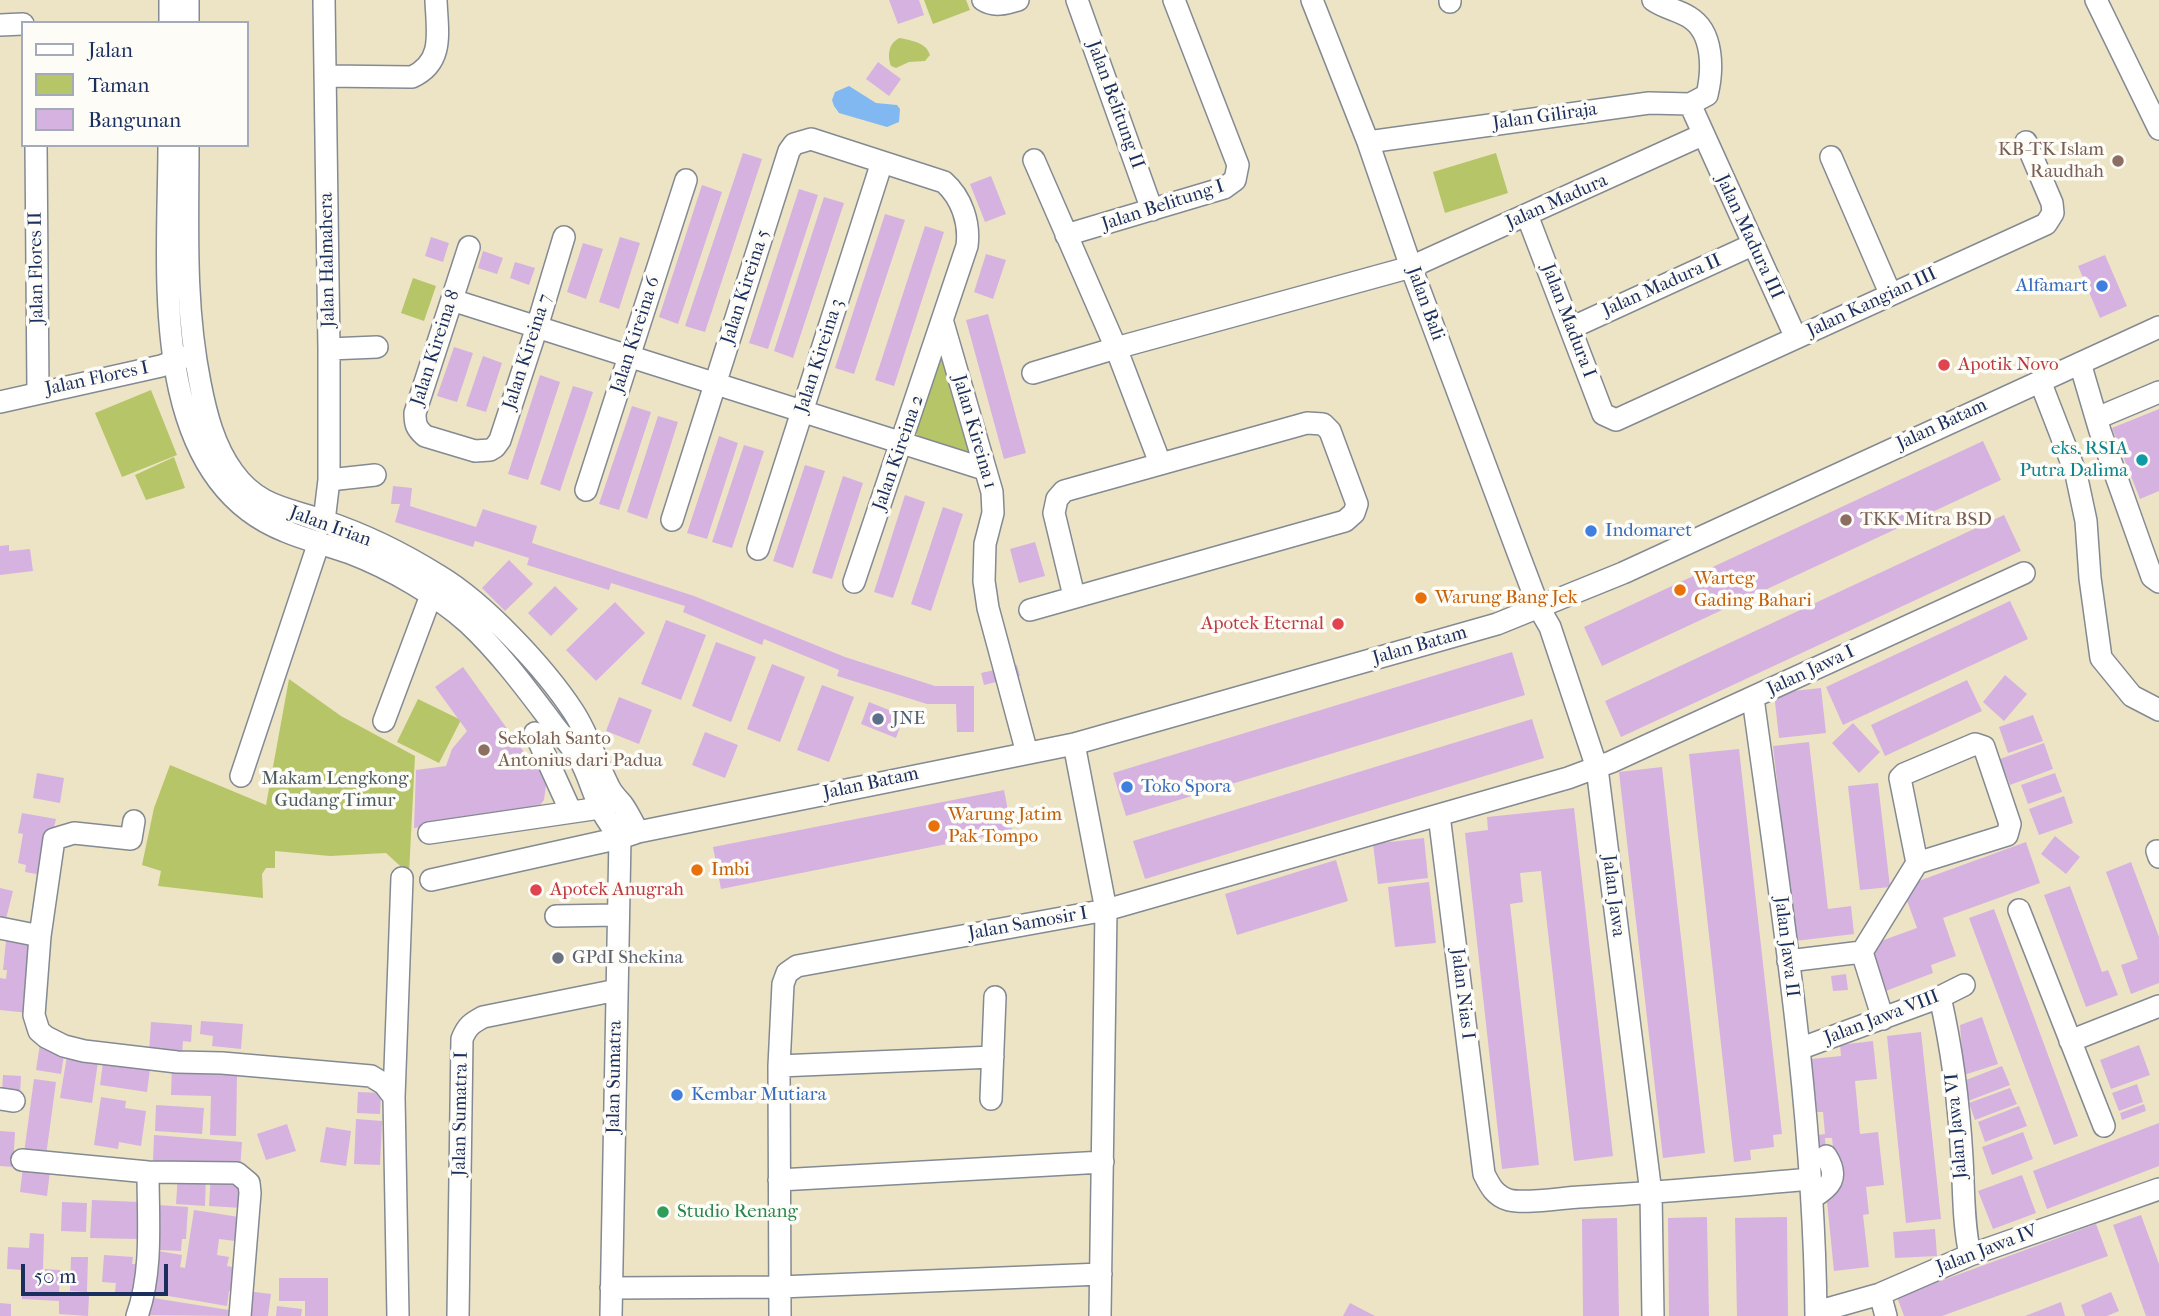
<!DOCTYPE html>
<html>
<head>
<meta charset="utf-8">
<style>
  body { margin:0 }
  #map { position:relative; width:2159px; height:1316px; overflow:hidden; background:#ede4c5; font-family:"IM FELL French Canon",serif }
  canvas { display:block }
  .legend { position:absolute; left:21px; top:21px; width:228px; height:126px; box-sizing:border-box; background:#fdfcf7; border:2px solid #a3aaba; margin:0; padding:9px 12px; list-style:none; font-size:21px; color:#1b2f5e }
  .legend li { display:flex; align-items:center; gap:14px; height:35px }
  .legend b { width:35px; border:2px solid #a3aaba }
  .scale { position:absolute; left:21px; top:1264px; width:147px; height:32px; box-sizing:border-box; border:4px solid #1b2f5e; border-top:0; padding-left:9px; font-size:21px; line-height:24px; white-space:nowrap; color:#1b2f5e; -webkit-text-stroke:5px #fdfcf7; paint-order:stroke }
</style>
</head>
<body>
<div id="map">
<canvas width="2159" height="1316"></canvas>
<ul class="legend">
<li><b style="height:9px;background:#fff"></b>Jalan</li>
<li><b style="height:19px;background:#b6c568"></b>Taman</li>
<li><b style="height:19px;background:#d6b2e1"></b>Bangunan</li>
</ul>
<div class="scale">50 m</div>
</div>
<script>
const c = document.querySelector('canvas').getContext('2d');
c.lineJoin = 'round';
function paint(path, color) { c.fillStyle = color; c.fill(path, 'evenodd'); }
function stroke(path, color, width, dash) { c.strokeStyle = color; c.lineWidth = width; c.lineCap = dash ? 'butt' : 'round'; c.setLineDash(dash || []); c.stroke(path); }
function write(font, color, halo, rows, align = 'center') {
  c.font = font + ' "IM FELL French Canon",serif'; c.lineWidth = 7; c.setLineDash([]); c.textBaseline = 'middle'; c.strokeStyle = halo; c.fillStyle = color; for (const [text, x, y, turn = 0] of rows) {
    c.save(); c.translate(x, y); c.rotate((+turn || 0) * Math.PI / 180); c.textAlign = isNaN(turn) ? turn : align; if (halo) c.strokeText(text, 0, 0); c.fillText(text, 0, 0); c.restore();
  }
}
const green = new Path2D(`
  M924 0H966L970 10 933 24Z
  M900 38C912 41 926 42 930 55L925 61 909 62 896 68 891 66C887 55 889 42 900 38Z
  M1496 153 1508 193 1445 213 1433 172Z
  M413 278 436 286 424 321 401 313Z
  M940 350 969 449 968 451 963 452 919 438 915 431Z
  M151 390 177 455 122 477 95 413Z
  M174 457 185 488 146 500 135 475Z
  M289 679 341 716 415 756 409 874 386 853 330 856 275 851V868H266L262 874 263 898 158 886 161 871 142 865 154 808 170 765 266 805Z
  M418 699 461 720 439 763 397 742Z`);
const water = new Path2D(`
  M849 86 876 103 897 105 900 109 899 122 887 127 839 113 834 106 832 100 835 92Z`);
const building = new Path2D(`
  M889 0H919L924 15 898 24Z
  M878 62 901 79 889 96 866 79Z
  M743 153 762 159 705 332 685 326Z
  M991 176 1006 214 985 222 970 184Z
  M702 185 722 192 678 324 659 317Z
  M799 189 818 195 768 349 749 343Z
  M824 197 844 203 793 358 774 351Z
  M885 214 905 220 854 374 835 368Z
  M925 226 944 232 894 386 875 380Z
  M431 237 449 243 443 262 425 256Z
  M620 237 640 243 619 309 599 302Z
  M583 243 603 249 586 299 567 292Z
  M483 251 503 258 497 274 478 268Z
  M986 254 1006 260 993 299 974 292Z
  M2105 255 2127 306 2100 318 2078 266Z
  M515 262 535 268 529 285 510 278Z
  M988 314 1026 453 1004 459 966 320Z
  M454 347 473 353 457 402 437 396Z
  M483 356 502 363 486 412 466 406Z
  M540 375 560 382 528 480 508 474Z
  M573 386 593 392 560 491 540 484Z
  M632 406 651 412 619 510 599 504Z
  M2159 409V491L2140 499 2112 428Z
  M658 416 678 422 647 519 627 512Z
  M719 436 738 443 707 539 687 533Z
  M1983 441 2001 480 1602 666 1584 627Z
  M744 445 764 451 732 548 712 542Z
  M805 465 825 471 793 568 773 561Z
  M843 476 863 483 832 579 812 573Z
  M393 486 412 488 410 506 476 527 483 509 537 526 532 543 694 596 845 657 935 686H974V732H957L956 704H927L837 676 839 670 764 639 762 645 683 612 685 606 611 583 609 590 527 565 529 558 475 541 473 547 395 522 400 504H391Z
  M905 495 925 502 893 598 874 592Z
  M943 507 963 514 931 611 911 604Z
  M2004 515 2021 551 1621 737 1605 701Z
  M1035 542 1045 576 1019 583 1010 549Z
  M9 545V551L30 549 33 571 0 575V546Z
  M509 560 533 584 505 611 482 588Z
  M555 586 578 609 551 636 528 613Z
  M2010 601 2028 639 1843 725 1826 687Z
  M615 602 645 633 596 681 566 650Z
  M666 620 706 635 681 700 641 684Z
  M716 642 756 657 731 722 692 706Z
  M1512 652 1525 695 1126 816 1113 773Z
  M772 664 805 677 780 742 747 729Z
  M1017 665 1020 676 984 685 981 673Z
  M463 667 526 755 541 765 547 777 544 800 536 810 414 828 416 770 446 766 452 749 467 731 435 687Z
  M2005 675 2027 694 2004 721 1983 702Z
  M1967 680 1982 711 1885 756 1871 725Z
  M822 685 854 697 829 762 797 750Z
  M1821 688 1826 733 1779 738 1774 693Z
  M619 697 652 710 639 744 606 731Z
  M869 702 904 716 896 738 861 724Z
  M2033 715 2043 741 2008 753 1999 727Z
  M1532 719 1544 758 1145 879 1133 841Z
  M1853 723 1880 752 1859 773 1832 743Z
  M705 732 738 745 725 778 692 765Z
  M1809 742 1828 909 1851 906 1854 934 1795 941 1773 746Z
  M2044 743 2053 769 2010 785 2000 759Z
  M1739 749 1782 1134 1773 1135 1774 1147 1750 1150 1751 1160 1734 1162 1689 754Z
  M1662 767 1705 1153 1663 1158 1619 772Z
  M37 773 64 778 60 803 33 798Z
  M2055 773 2062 792 2028 804 2021 785Z
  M1878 783 1890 887 1860 890 1848 786Z
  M1004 790 1012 831 721 889 713 847Z
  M2064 796 2073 823 2039 835 2029 809Z
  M1574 808 1613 1156 1574 1161 1541 871 1520 873 1523 902 1510 904 1539 1165 1502 1169 1465 833 1488 830 1487 817Z
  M22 813 56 819 42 875 25 872 26 865 18 863 23 834 18 833Z
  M2055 836 2080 857 2066 874 2041 854Z
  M1424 838 1428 878 1378 884 1373 844Z
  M2026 842 2040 883 1943 918 1956 956 1931 965 1933 973 1883 992 1867 946 1917 928 1902 887Z
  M1336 860 1348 901 1237 935 1225 894Z
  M2131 862 2159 937V983L2131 994 2121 965 2138 959 2106 872Z
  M1429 882 1436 943 1395 947 1388 887Z
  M2070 886 2102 972 2108 970 2118 995 2086 1007 2044 895Z
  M0 888 13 891 5 923 0 922Z
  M1994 909 2078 1136 2054 1145 1969 918Z
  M6 941 36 944 29 1013 0 1010V978L6 979 7 970H3Z
  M1846 974 1848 990 1833 991 1831 976Z
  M1982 1017 1998 1064 1964 1075 1960 1025Z
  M201 1021 243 1024 241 1049 212 1046 213 1036 200 1034Z
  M151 1022 192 1025 191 1042 183 1041 182 1054 149 1052Z
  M1921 1032 1941 1219 1906 1223 1887 1036Z
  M1873 1041 1877 1079 1855 1081 1860 1134 1878 1132 1884 1185 1866 1187 1869 1214 1863 1215 1869 1267 1834 1271 1826 1192 1838 1190 1832 1138H1825L1826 1149 1811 1150 1809 1136 1825 1134 1823 1112H1817L1811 1059 1841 1056 1840 1045Z
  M40 1044 65 1048 61 1074 36 1070Z
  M2139 1045 2150 1075 2111 1089 2100 1060Z
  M68 1050 99 1055 92 1103 60 1098Z
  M104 1055 151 1062 147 1092 100 1085Z
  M172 1065 219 1066V1075H237L236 1136 210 1135 211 1096 171 1095Z
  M2002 1066 2010 1085 1968 1101 1961 1082Z
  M3 1075 21 1076 20 1095 2 1094Z
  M34 1079 56 1082 46 1156 24 1153Z
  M2137 1084 2143 1102 2119 1111 2112 1093Z
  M2010 1088 2017 1104 1975 1120 1969 1103Z
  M358 1092 381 1093 380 1114 357 1113Z
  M101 1097 126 1101 125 1108 146 1111 141 1146 119 1142 118 1149 94 1145Z
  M2144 1104 2146 1111 2122 1120 2120 1113Z
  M156 1105 204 1108 202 1134 155 1131Z
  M2019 1106 2027 1126 1985 1142 1978 1122Z
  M356 1119 382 1121 380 1165 354 1164Z
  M2159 1123V1166L2047 1209 2033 1171Z
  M287 1124 296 1151 266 1160 257 1134Z
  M326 1127 351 1131 346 1166 320 1162Z
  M0 1131 15 1132 13 1167 0 1166Z
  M2023 1132 2033 1159 1992 1175 1982 1147Z
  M154 1135 242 1142 240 1170 153 1161Z
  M23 1167 50 1171 47 1196 20 1192Z
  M178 1174 206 1176 205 1206 176 1204Z
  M211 1174 244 1180 242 1208 209 1206Z
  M2022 1175 2036 1213 1993 1229 1978 1191Z
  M92 1200 140 1202 139 1239 90 1238Z
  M62 1202 87 1203 86 1232 61 1231Z
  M158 1205 188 1207 186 1239H182L181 1251 159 1250 160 1238H156Z
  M194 1210 239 1217 235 1241 219 1239 217 1255 229 1257 227 1266 238 1268 234 1291H229L227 1306 151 1293 158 1251 182 1255 180 1267 185 1268Z
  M2141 1215 2159 1264V1316H2146L2113 1225Z
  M1707 1217 1709 1316H1669L1668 1218Z
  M1787 1217 1788 1316H1737L1735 1218Z
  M1617 1218 1619 1316H1583L1582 1219Z
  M2096 1224 2108 1256 1942 1316H1904L1897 1297Z
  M1935 1229 1937 1256 1895 1258 1893 1232Z
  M30 1233 44 1234 43 1269 60 1270 59 1294 89 1295 88 1316 59 1314V1301L22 1299 23 1270 7 1269 8 1247 29 1248Z
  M104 1255 133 1257 132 1264H142L140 1294 115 1292 116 1283 102 1282Z
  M71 1257H88L87 1292 70 1291Z
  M279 1278H328V1316H305V1301H279Z
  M247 1291 271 1294 268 1316H244Z
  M2111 1292 2119 1311 2107 1316H2085L2081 1305Z
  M147 1297 235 1311V1316L144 1315Z
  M2061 1302 2065 1316H2025Z
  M0 1303 11 1304V1316H0Z
  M1350 1303 1375 1316H1343Z
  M277 1306 302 1309 301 1316H276Z`);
const minor = new Path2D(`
  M170 0V23
  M188 0V23
  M983 0C994 7 1005 4 1018 0
  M1077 0 1152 210
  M1312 0 1368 142 1411 267 1520 558 1539 608 1550 627 1597 768 1651 1193 1653 1316
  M1450 0V2
  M1653 0C1664 8 1678 10 1689 17 1714 32 1713 70 1707 95L1690 104
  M2096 0 2159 129
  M0 25 23 24
  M325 76 412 77C445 62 437 31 436 0
  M1368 142 1649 103 1690 104 1796 338
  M36 145 38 392
  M169 145C169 266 145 476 285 531 306 540 328 545 350 553 389 568 437 595 468 623 499 652 525 687 550 720 559 733 571 745 579 758 588 773 592 791 600 807 605 818 613 828 620 838
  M188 145C188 226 184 304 200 383 206 414 214 446 233 472 258 507 287 508 324 521 363 534 404 554 439 576 484 603 544 667 573 711 589 735 596 762 609 787 612 794 618 799 622 804 628 812 633 823 638 832
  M1831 157 1890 293
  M1034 160 1116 348 1160 463
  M1527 215 1603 414 1616 420 2046 224 2053 213 2052 203 2026 142
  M1066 235 1224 188 1235 180 1238 165 1174 0
  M469 247 415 413C415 424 416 428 425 436L475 451 490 450 495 447 500 440 537 327 564 237
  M452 300 984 469
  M943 323 992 492 993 513 985 544 984 581 988 608 1027 753
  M1571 328 1752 245
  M329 349 377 347
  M2080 363 2100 431 2152 577 2159 582
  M1033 373 1116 348 1411 267 1702 135
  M2040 381 2076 474 2086 521 2090 578 2101 658 2132 696 2159 710
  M0 402 161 366 185 357
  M2097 418 2159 392
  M329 480 375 475
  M586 490 686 180
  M672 520 789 151 794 144 811 139 944 182C962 198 970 223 967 246L854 582
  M324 521 329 480V349L324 0
  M758 549 882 162
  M1030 610 1345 521 1354 513 1357 504 1330 431 1323 424 1307 423 1064 491 1057 499 1054 513 1074 596
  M1753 698C1781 903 1814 1109 1816 1316
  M384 721 436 582
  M535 733 571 812
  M1074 744 1106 910 1100 1316
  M1975 744 1984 747 2010 824 2007 835 1917 863 1900 778 1904 774Z
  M241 776 319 542
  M1439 815 1484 1174C1490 1186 1495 1196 1509 1200 1524 1204 1562 1198 1579 1197 1656 1193 1733 1186 1810 1179
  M134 821 131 839 74 833 54 839 40 936 34 1015 39 1031 46 1037 64 1046 84 1051 177 1062 222 1063 371 1076 384 1084 394 1097
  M429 833 600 808
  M2157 851 2159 857
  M431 880 620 838 638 832 1074 744 1497 624 1623 573 2159 327
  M2019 910 2104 1126
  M556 916 617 915
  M0 928 40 936
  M1862 952 1883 1019
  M1788 961 1862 952 1917 863
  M1940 997C1952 1049 1959 1105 1962 1158 1964 1191 1963 1222 1970 1255
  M2070 1041 2159 1006
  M1799 1049 1940 997 1964 985
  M779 1066 993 1057
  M0 1099 14 1101
  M991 1099 995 997
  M22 1160 148 1172 237 1173 249 1183 250 1193 240 1316
  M779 1180 1103 1162
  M1812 1198C1830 1187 1840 1178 1826 1156
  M611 1288 780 1287 1101 1274
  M1880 1294 1886 1316
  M1816 1312 1880 1294 1970 1255 2159 1189
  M137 1316C153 1271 148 1219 148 1172
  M398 1316 394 1097 402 878
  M458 1316 462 1039C467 1026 472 1023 483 1017L617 990
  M611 1316 620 838
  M780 1316 779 1066 783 984 787 973 797 966 1106 910 1568 778 1611 762 2024 573`);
const markers = [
  [2118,161,7,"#8d6e63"],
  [2102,286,7,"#3f7fe0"],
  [1944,365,7,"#e0444e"],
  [2142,460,7,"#0f9aa8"],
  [1846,520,7,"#8d6e63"],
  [1591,531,7,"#3f7fe0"],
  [1680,590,7,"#e8710a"],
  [1421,598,7,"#e8710a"],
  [1338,624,7,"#e0444e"],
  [878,719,7,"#5c6f8a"],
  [484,750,7,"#8d6e63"],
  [1127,787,7,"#3f7fe0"],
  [934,826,7,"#e8710a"],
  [697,870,7,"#e8710a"],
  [536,890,7,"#e0444e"],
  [558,958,7,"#6b7280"],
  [677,1095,7,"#3f7fe0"],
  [663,1212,7,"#2e9e5b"]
];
const streetNames = [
  ["Jalan Belitung II",1115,105,70],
  ["Jalan Giliraja",1545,117,-8],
  ["Jalan Madura",1557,202,-24],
  ["Jalan Belitung I",1163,206,-18],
  ["Jalan Madura III",1749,237,65],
  ["Jalan Halmahera",328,260,-91],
  ["Jalan Flores II",37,268,-91],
  ["Jalan Madura II",1662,286,-24],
  ["Jalan Kireina 5",746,287,-72],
  ["Jalan Kangian III",1872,303,-25],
  ["Jalan Bali",1425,304,70],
  ["Jalan Madura I",1568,321,69],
  ["Jalan Kireina 6",636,335,-72],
  ["Jalan Kireina 8",436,348,-72],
  ["Jalan Kireina 7",528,352,-72],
  ["Jalan Kireina 3",820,356,-72],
  ["Jalan Flores I",97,379,-12],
  ["Jalan Batam",1942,425,-25],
  ["Jalan Kireina 1",974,432,74],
  ["Jalan Kireina 2",899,453,-71],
  ["Jalan Irian",330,527,20],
  ["Jalan Batam",1420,646,-16],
  ["Jalan Jawa I",1811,671,-25],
  ["Jalan Batam",871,784,-12],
  ["Jalan Jawa",1613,896,83],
  ["Jalan Samosir I",1028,924,-10],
  ["Jalan Jawa II",1786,947,83],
  ["Jalan Nias I",1462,994,83],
  ["Jalan Jawa VIII",1882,1018,-21],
  ["Jalan Sumatra",615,1077,-89],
  ["Jalan Sumatra I",461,1114,-89],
  ["Jalan Jawa VI",1957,1126,-95],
  ["Jalan Jawa IV",1987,1250,-21]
];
const educationNames = [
  ["KB-TK Islam",2104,150,"right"],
  ["Raudhah",2104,172,"right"],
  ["TKK Mitra BSD",1860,520],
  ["Sekolah Santo",498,739],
  ["Antonius dari Padua",498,761]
];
const shopNames = [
  ["Alfamart",2088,286,"right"],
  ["Indomaret",1605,531],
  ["Toko Spora",1141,787],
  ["Kembar Mutiara",691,1095]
];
const healthNames = [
  ["Apotik Novo",1958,365],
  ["Apotek Eternal",1324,624,"right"],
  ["Apotek Anugrah",550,890]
];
const cultureNames = [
  ["eks. RSIA",2128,449],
  ["Putra Dalima",2128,471]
];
const foodNames = [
  ["Warteg",1694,579],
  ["Gading Bahari",1694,601],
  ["Warung Bang Jek",1435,598],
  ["Warung Jatim",948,815],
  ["Pak Tompo",948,837],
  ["Imbi",711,870]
];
const serviceNames = [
  ["JNE",892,719]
];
const parkNames = [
  ["Makam Lengkong",335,779],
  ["Gudang Timur",335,801]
];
const worshipNames = [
  ["GPdI Shekina",572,958]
];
const leisureNames = [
  ["Studio Renang",677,1212]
];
paint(green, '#b6c568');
paint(water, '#81b8f1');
paint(building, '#d6b2e1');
stroke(minor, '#848a92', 24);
stroke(minor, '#fff', 21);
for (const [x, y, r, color] of markers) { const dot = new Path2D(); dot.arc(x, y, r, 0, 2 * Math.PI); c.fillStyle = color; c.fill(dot); stroke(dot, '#fdfcf7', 2.5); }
write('19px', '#1b2f5e', '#fdfcf7', streetNames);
write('19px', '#785e54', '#fdfcf7', educationNames, 'left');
write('19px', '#366cbe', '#fdfcf7', shopNames, 'left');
write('19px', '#be3a42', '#fdfcf7', healthNames, 'left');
write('19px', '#0d838f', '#fdfcf7', cultureNames, 'right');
write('19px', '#c56008', '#fdfcf7', foodNames, 'left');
write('19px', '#4e5e75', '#fdfcf7', serviceNames, 'left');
write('19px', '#4a5c61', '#fdfcf7', parkNames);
write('19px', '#5b616d', '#fdfcf7', worshipNames, 'left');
write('19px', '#27864d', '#fdfcf7', leisureNames, 'left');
</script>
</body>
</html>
